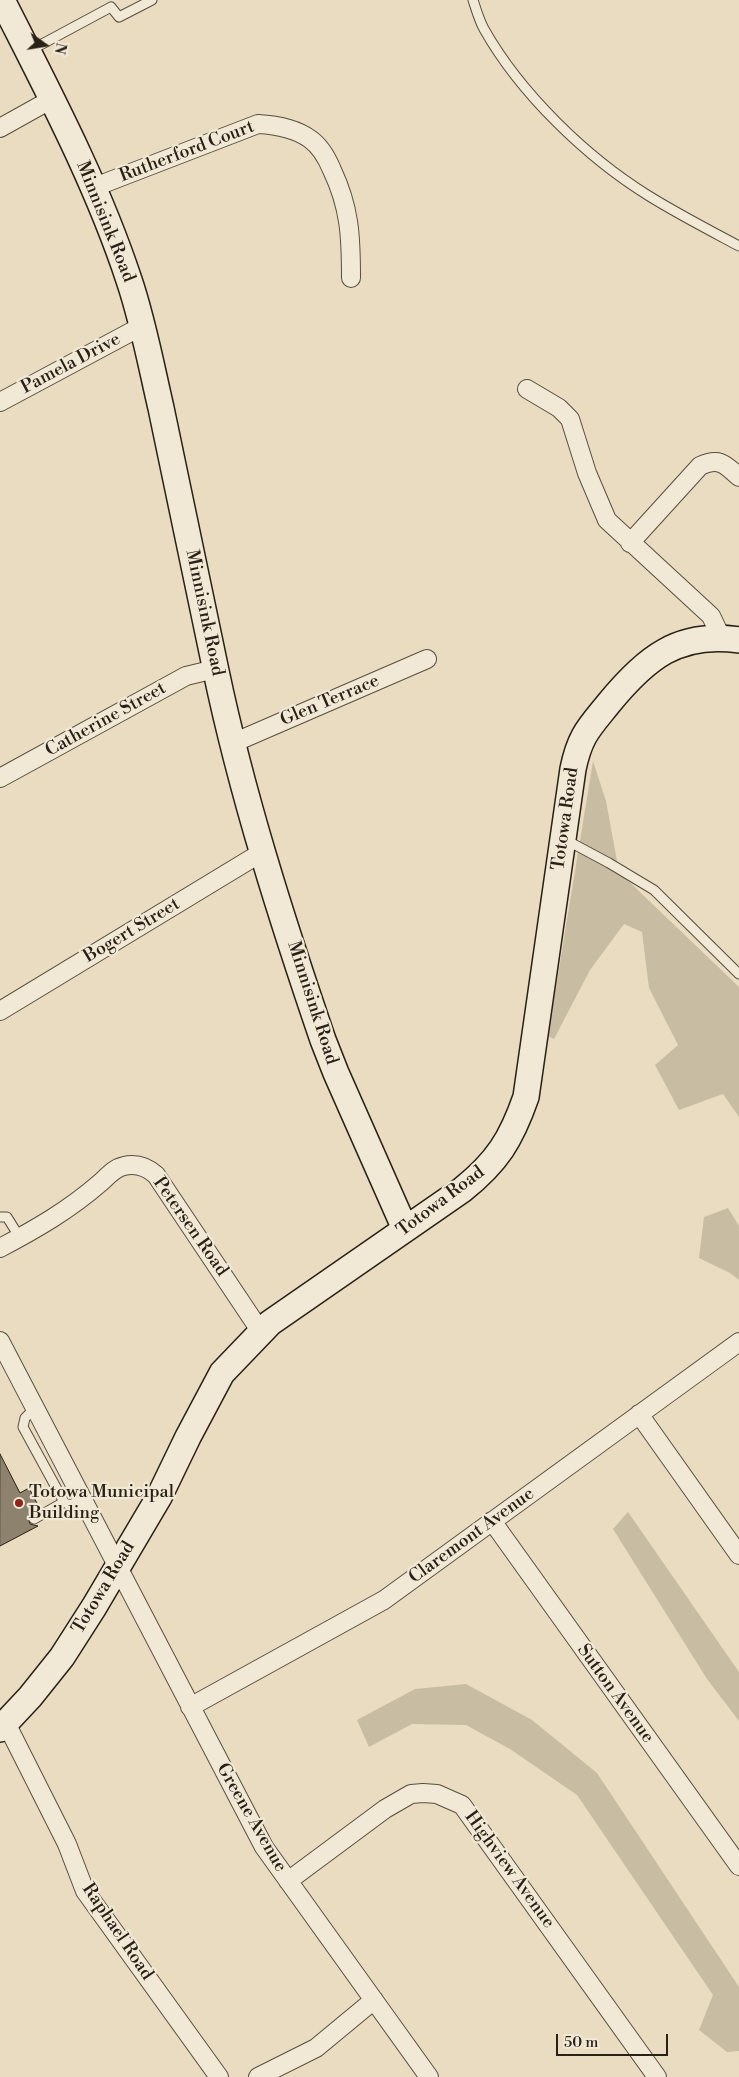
<!DOCTYPE html>
<html>
<head>
<meta charset="utf-8">
<style>
  body { margin:0 }
  #map { position:relative; width:739px; height:2077px; overflow:hidden; background:#e9dcc0; font-family:"Libre Bodoni",serif }
  canvas { display:block }
  .north { position:absolute; left:20px; top:20px; width:50px; height:50px; -webkit-text-stroke:4px #f1e8d6; paint-order:stroke; rotate:103deg; font-size:14px; font-weight:700; line-height:20px; text-align:center; color:#292016 }
  .north::after { content:''; display:block; margin:auto; width:18px; height:22px; background:#292016; clip-path:polygon(50% 0,100% 100%,50% 72%,0 100%) }
  .scale { position:absolute; left:556px; top:2034px; width:112px; height:22px; box-sizing:border-box; border:2px solid #292016; border-top:0; padding-left:6px; font-size:15px; line-height:18px; white-space:nowrap; color:#292016; -webkit-text-stroke:4px #f1e8d6; paint-order:stroke }
</style>
</head>
<body>
<div id="map">
<canvas width="739" height="2077"></canvas>
<div class="north">N</div>
<div class="scale">50 m</div>
</div>
<script>
const c = document.querySelector('canvas').getContext('2d');
c.lineJoin = 'round';
function paint(path, color) { c.fillStyle = color; c.fill(path, 'evenodd'); }
function stroke(path, color, width, dash) { c.strokeStyle = color; c.lineWidth = width; c.lineCap = dash ? 'butt' : 'round'; c.setLineDash(dash || []); c.stroke(path); }
function write(font, color, halo, rows, align = 'center') {
  c.font = font + ' "Libre Bodoni",serif'; c.lineWidth = 4.5; c.setLineDash([]); c.textBaseline = 'middle'; c.strokeStyle = halo; c.fillStyle = color; for (const [text, x, y, turn = 0] of rows) {
    c.save(); c.translate(x, y); c.rotate((+turn || 0) * Math.PI / 180); c.textAlign = isNaN(turn) ? turn : align; if (halo) c.strokeText(text, 0, 0); c.fillText(text, 0, 0); c.restore();
  }
}
const green = new Path2D(`
  M593 761 606 801 619 872 739 987V1117L723 1094 679 1110 655 1065 678 1045 649 988 642 932 624 924 590 970 554 1039 548 1036Z
  M728 1208 739 1226V1280L730 1273 699 1258 704 1217Z
  M628 1512 739 1672V1721L707 1679 613 1529Z
  M466 1684 532 1720 597 1773 739 1987V2051L727 2052 699 2030 713 1995 577 1795 510 1749 466 1725 412 1724 369 1747 357 1720 415 1689Z`);
const building = new Path2D(`
  M0 1454 20 1493 29 1488 39 1507 30 1512 28 1518 30 1524 38 1526 0 1546Z`);
const lane = new Path2D(`
  M473 0C476 9 479 20 484 29 520 93 586 157 649 196 678 214 709 230 739 246
  M31 50 111 7 119 17 152 0
  M566 840 609 863 654 890 739 974
  M0 1217H7L20 1238
  M35 1408 25 1418 23 1427 64 1502 69 1505 83 1500
  M34 1519 64 1502`);
const street = new Path2D(`
  M0 128 52 99
  M92 188 258 124C276 125 295 128 310 139 320 146 327 158 332 170 350 208 351 237 351 278
  M527 389 559 408 570 419 587 473 607 520 711 616 722 639
  M0 402 142 326
  M630 543 700 466C719 457 725 464 739 477
  M233 743 427 659
  M0 778 186 676 215 669
  M0 1011 264 851
  M0 1248C36 1229 69 1210 100 1183 107 1177 114 1168 124 1166 137 1163 147 1167 156 1175L261 1332
  M0 1341 264 1847 429 2077
  M639 1414 739 1555
  M492 1521 739 1866
  M190 1707 384 1600 739 1342
  M6 1723 67 1844 85 1891 219 2077
  M288 1881 385 1809 411 1794 423 1793 437 1794 462 1805 657 2077
  M258 2077 316 2048 374 2000`);
const secondary = new Path2D(`
  M2 0C48 91 97 183 129 280 143 321 151 365 161 408 180 495 197 583 216 671 242 795 282 920 323 1040L336 1073 405 1229
  M0 1729 30 1697 62 1657 94 1607 159 1497 188 1437 222 1373 270 1323 462 1190C497 1162 511 1140 526 1097L573 769C580 735 589 728 609 703 645 659 678 631 739 640`);
const markers = [
  [19,1503,5,"#8f2418"]
];
const streetNames = [
  ["Rutherford Court",187,152,-21],
  ["Minnisink Road",105,222,68],
  ["Pamela Drive",71,364,-28],
  ["Minnisink Road",204,613,78],
  ["Glen Terrace",330,701,-23],
  ["Catherine Street",106,720,-29],
  ["Totowa Road",566,819,-82],
  ["Bogert Street",132,931,-31],
  ["Minnisink Road",312,1003,72],
  ["Totowa Road",441,1202,-37],
  ["Petersen Road",190,1227,55],
  ["Claremont Avenue",472,1536,-36],
  ["Totowa Road",104,1588,-59],
  ["Sutton Avenue",615,1694,54],
  ["Greene Avenue",251,1818,60],
  ["Highview Avenue",509,1870,54],
  ["Raphael Road",117,1932,56]
];
const poiNames = [
  ["Totowa Municipal",29,1493],
  ["Building",29,1514]
];
paint(green, '#c8bca3');
paint(building, '#8d826e');
stroke(building, '#292016', 1);
stroke(lane, '#594f40', 11);
stroke(street, '#594f40', 20);
stroke(secondary, '#292016', 28);
stroke(lane, '#f1e8d6', 9);
stroke(street, '#f1e8d6', 18);
stroke(secondary, '#f1e8d6', 25);
for (const [x, y, r, color] of markers) { const dot = new Path2D(); dot.arc(x, y, r, 0, 2 * Math.PI); c.fillStyle = color; c.fill(dot); stroke(dot, '#f1e8d6', 2); }
write('18px', '#292016', '#f1e8d6', streetNames);
write('18px', '#292016', '#f1e8d6', poiNames, 'left');
</script>
</body>
</html>
